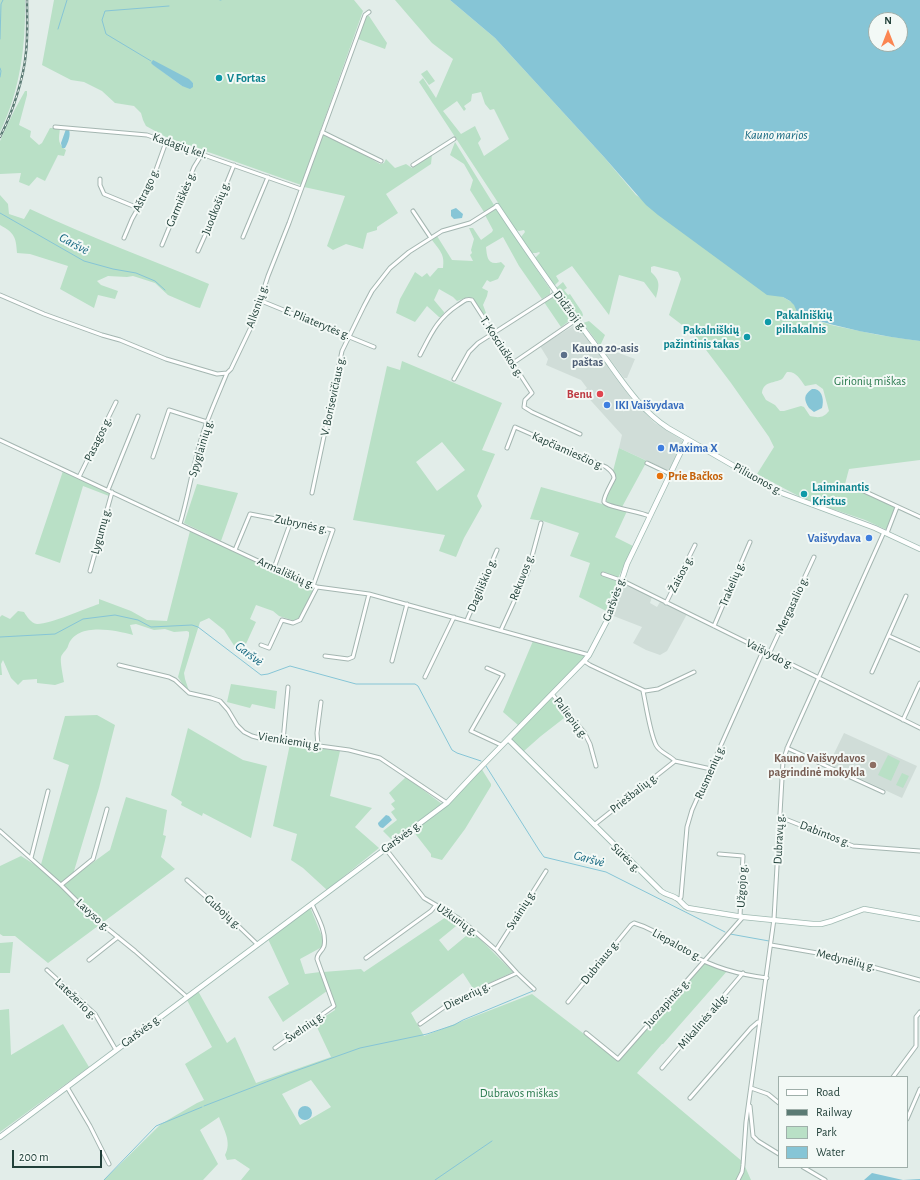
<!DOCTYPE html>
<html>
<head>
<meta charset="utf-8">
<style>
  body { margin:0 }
  #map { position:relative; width:920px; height:1180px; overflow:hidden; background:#e2ede9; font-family:"Alegreya Sans",sans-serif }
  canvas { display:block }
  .legend { position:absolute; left:778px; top:1076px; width:130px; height:92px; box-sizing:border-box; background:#f3f9f6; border:1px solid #9fafaa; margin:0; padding:5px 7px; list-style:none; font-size:12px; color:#214039 }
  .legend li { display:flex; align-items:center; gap:8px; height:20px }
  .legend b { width:20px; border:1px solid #9fafaa }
  .north { position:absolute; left:868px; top:12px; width:40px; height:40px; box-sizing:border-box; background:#f3f9f6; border:1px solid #9fafaa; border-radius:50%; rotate:0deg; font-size:11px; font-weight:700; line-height:16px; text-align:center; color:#214039 }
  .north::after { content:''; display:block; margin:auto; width:14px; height:18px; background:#fb8652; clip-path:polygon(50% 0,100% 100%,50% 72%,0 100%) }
  .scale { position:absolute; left:12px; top:1150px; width:90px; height:18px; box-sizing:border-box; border:2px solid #214039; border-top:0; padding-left:5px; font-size:12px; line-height:14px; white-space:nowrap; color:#214039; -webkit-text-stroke:3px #f3f9f6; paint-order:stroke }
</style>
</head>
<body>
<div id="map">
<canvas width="920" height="1180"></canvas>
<ul class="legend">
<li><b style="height:5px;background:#fff"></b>Road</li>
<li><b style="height:5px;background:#5b7b74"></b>Railway</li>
<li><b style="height:11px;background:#b9e0c6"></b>Park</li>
<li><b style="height:11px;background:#86c5d6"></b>Water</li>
</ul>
<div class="north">N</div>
<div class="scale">200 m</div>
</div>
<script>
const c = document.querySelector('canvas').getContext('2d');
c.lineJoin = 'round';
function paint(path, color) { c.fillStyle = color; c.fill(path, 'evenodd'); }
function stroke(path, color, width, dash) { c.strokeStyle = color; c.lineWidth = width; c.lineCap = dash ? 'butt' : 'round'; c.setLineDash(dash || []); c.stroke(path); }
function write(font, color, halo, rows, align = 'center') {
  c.font = font + ' "Alegreya Sans",sans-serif'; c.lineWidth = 4; c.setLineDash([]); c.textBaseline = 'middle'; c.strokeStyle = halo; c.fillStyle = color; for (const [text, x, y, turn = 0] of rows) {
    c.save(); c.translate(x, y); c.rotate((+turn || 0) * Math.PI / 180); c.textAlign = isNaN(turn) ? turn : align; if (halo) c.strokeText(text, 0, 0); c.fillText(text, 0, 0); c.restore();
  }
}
const built = new Path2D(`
  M575 325H577L632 397 645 413 655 423 682 440 683 443 670 470H667L619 448 622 435 583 392 587 388 581 380 546 365 548 359 540 346Z
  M600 346 635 359 627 378H624Z
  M622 584 627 585 652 597 650 603 657 607 660 602 687 614 667 651 660 655 646 650 633 643 642 627 611 615Z
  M844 733 917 766 902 798 829 764Z`);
const green = new Path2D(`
  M0 0H25C26 45 20 91 0 132Z
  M54 0H354L363 11 301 185 166 137 146 126 143 120 141 113 134 106 115 103 102 91 84 82 71 80 42 65ZM151 63 193 83V87L182 86Z
  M395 0H450L495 38 604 157 636 195 783 297 793 303 802 316 831 325 879 335 920 341V460L849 469 845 484 894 506 895 510 887 530 865 520 806 500 757 474 774 447 769 437 731 383 694 334 669 315 681 279 678 272 654 266 651 267V272C661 281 659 286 656 298L644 282 619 275 609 315 572 266 556 276 559 281 554 286 535 258 540 253 539 252 536 253H531L521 237 525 232 524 230 519 231 516 230 419 82 423 78 436 98 453 59 432 43ZM481 92 485 104 490 110 494 109 509 139 484 156 478 143 481 139 475 126 461 134 443 111 457 101 464 111 466 109 464 106 471 101 472 94ZM787 372C796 371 800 379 805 386L816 384 823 389 829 411C823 418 819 418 810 416L804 407 801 406 784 411H780L775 405 766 400 762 393C763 382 773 383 780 380 784 379 784 375 787 372Z
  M366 16H369L387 43 385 49 358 39Z
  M427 70 435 81 429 85 421 74Z
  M25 91H27V95L19 125 31 131 30 137 39 145 42 143 50 128H60C59 139 57 143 66 150L64 156 58 155 45 181 37 177 29 186 19 182 21 173 0 174V141L14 111Z
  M323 135 363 154 380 164 384 163 386 159 395 168 406 164 412 168 432 154 431 164 386 194 398 213 377 227V230L367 233 363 249 346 244 333 250 327 246 345 196 304 187Z
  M455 142 494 205V206L484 212 470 190 473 180 464 164 450 155Z
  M0 195 8 204 9 214 24 219 30 209C89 237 150 259 209 284L200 308 196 307 168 295 155 283 133 276 127 277 108 276 97 281 101 285 118 291 115 299 98 295 94 308 60 289 68 266 30 254 17 253C16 236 14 233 0 225Z
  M496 209 550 289V294L542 299 519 266 503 237 486 247C487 258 488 266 501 262L505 266 498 279 490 282 487 280 482 288 488 291 487 296 483 305 486 313 484 315 472 298 468 297 457 301 453 297 439 289 434 300 444 312V313L441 317H439L427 306 415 322 396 313 400 299 415 272 422 277 427 273 430 277 438 268H443C445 254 440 251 432 240L437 236 452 260 473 261 470 255 472 253 471 250 474 239 469 228H473L481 240 492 232 493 230 485 215Z
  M563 282 567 288 564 290 568 295 570 294 582 312 583 315 581 319H579L556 288Z
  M554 297 570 315 569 321 561 327 544 302Z
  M589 321 605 335 600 346 583 323Z
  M402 361 502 403 482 450 495 454 477 496 482 506 464 538 456 557 439 551 445 535 353 520 387 366 400 370ZM442 442 465 470 437 491 416 462Z
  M619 448 647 461 622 507 608 504 606 500C608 490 619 481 613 471Z
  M63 471 111 492 109 496 83 486 60 563 35 554Z
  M197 484 238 493 221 541 184 523Z
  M541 487 627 511 615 537 633 546 619 576 615 595 608 612 579 597 590 563 570 556 579 533 543 521 530 519Z
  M190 531 314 589 298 620 295 621 279 616 273 611 256 605 250 619 256 622 245 646 254 654 235 647 224 630 209 618 200 622 184 673 185 679 189 691H187L178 677 189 636V632L187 631 174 632 165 629 154 630 136 624 130 625 133 635C114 630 76 622 68 646 67 650 62 653 61 657 60 662 63 676 64 682L55 685 37 683V679L23 680 18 685 11 678 3 660 1 664 2 675H0V617L2 615 10 619 18 611 24 612C27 617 31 623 37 624 47 625 87 608 99 604V599L131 611 147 620 167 621Z
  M533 641 583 655 585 657 518 725 503 712Z
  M231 684 277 691 275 709 252 704 250 708 227 702Z
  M552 696 568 715 541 736 524 751 512 740 513 736Z
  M97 715 115 725 99 788 74 871 77 874 110 850 126 797 167 810 163 835 166 836 161 857 175 869 48 963 15 936H3L0 934V866L21 856 40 868 69 765 53 759 65 716Z
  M188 728 243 760 267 766 251 838 203 813 202 816 181 805 182 802 171 795Z
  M290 744 340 751 330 796 372 808 355 827 379 848 327 890 303 868 291 860 297 834 273 826Z
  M888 755 900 761 891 781 878 775Z
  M481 768 491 784V786L465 829 442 860 431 857V854L413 831 442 810 454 799Z
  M902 773 909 776 903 788 896 785Z
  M406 777 442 804 392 840 383 831 397 820 391 812 395 809 391 804 395 801 389 793Z
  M310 907 323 939 322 947 300 959 305 974 320 972 327 991 283 1022 268 997 289 984 268 939Z
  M449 915 461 922 439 940 448 951 472 931 513 972 474 990 463 973 411 1013 424 1036 532 994 618 1060 705 963 728 970 663 1044H662L637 1073 743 1162 751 1180H241L250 1169 235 1159 227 1160 225 1155C232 1142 224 1130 219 1117L200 1130 218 1164 203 1180H104L161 1124 197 1103 204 1100 185 1064 212 1047 187 1000 198 991 227 1043 235 1037 256 1083 331 1057 315 1023 335 1010V1005L323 972 361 969 364 972ZM311 1080 331 1107 300 1125 282 1094Z
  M13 942 10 973H0V943Z
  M9 1009 11 1055 63 1024 89 1067 0 1132V1010Z`);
const water = new Path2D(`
  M450 0H920V341C880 336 840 328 802 316L798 314 794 305 790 301 783 297 767 295 658 215 646 205 604 157 495 38ZM876 20H900V44H876Z
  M153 60 189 79 193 83V87L190 89 182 86 153 65 151 63Z
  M66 129 69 130C71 135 68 143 65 148H62L61 143Z
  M456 208 463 214 462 218 454 219 451 216V210Z
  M812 389H815C823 391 824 401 822 408L814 412 809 408C804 400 803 395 812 389Z
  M386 815 389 816 392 820 383 828C380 828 378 825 378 823Z
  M298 1113a7 7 0 1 1 14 0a7 7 0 1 1-14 0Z
  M872 1173 903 1180 920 1179V1180H864Z`);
const stream = new Path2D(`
  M220 0H221
  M58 29 67 0
  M0 39 1 4 3 0
  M151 61 106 34 102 20 105 11 169 6
  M0 68 1 71 0 77
  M0 213 84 261 113 269 136 273 155 281 165 290
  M0 637 55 634 83 619 115 615 138 620 151 627 192 625 198 627 261 675 268 674 290 666 356 684H415L418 686 452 750 457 753 481 761
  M486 766 539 850 544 857 606 872 725 932
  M730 934 769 941
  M204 1106 287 1074 360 1048 427 1034 454 1025 463 1020 533 991
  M104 1180 156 1126 202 1107
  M435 1180 492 1141`);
const street = new Path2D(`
  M55 127 147 135 301 189
  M322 132 381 161
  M413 165 454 139
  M100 179V185L104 194 138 208
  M413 211 431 238
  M243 237 268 177
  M124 238 132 219 145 196 152 181 166 142
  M162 245 194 167 202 154
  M198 251 207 231 234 165
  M0 295 44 314 102 335 120 340 166 359 217 374 227 373 231 369 252 325 268 276 289 223 365 15 369 12
  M259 300 374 347
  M420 355C431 334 437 319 458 305 463 302 466 298 472 300L532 393 525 400 524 407 532 412 580 434
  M513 363 576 320
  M454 379 469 352 478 343 556 293
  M0 440 303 582 317 587 369 594 589 655
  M507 448 515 427 606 467C610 470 614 473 614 478 612 483 603 497 604 502 606 507 642 512 649 516
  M153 457 169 410 207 422
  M647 463 670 474
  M79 477 116 402
  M855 487 920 517
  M108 490 138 416
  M312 493 342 351 364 306 372 291 390 268 409 252 442 231 470 223 497 206
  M180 524C190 491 194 455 207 422 213 406 220 390 227 373
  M887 533 897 507
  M235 550 250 514 333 530 313 586
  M274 568 291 521
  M90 571 112 492
  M603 574 623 581 714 626 920 728
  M666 603 695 545
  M467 620 497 550
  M714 626 750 542
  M501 630 528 571 541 523
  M889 636 920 650
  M261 645 269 648 282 620 293 623 300 620 317 587
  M769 654 814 557
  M325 656 348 659 353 657 369 594
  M392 661 407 604
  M584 661 590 665 645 691 658 689 694 672
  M119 665 169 677 175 680 189 693 211 698 220 701 228 710 237 725 244 732 252 736 263 739 283 741 349 750 380 758 447 803
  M487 668 503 675 471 731 501 745
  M872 672 906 596
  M425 677 454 617
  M643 691C646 705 650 733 656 745 660 753 670 755 675 761L711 769
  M552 694 584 732 590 744 596 766
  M903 720 920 683
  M283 741 288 687
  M318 746 317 733 321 702
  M787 748 883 792
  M780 817 853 846 920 851
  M594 825 675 761
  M0 831 61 885 93 917 135 951 187 997
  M385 848 424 898 458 918 473 930 496 950 517 973 534 989
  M719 854 743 856 740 916
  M31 858 48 791
  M187 880 228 916 257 944
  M61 885 93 859 107 809
  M679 900 681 897 687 827 692 810 763 651
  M771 945 829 955 920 980
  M496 950 546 871
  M366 958 431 911 436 905
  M89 960 118 937
  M47 970 95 1014 116 1050
  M568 1002 631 925 634 923C648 927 663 936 675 944 680 947 685 951 690 954 713 967 741 975 767 978
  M420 1024 450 1003 517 973
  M586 1033 618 1059 743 917
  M275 1048 334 1006 317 959C317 953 322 952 324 946 327 932 317 916 312 904
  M662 1068 743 973
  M893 1077 916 1046V1017L920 1012
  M67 1087 90 1126 109 1164
  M751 1088 768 1094 779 1103
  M690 1098 751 1028 758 1022H760
  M750 1106 753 1136 758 1141 779 1154
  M907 1119 920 1089
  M803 1167 825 1180
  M738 1180 742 1172 743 1165 746 1122 774 919 783 761 788 746 884 532`);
const secondary = new Path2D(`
  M497 206C531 257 566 307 603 355 622 381 640 410 668 428L779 492 875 528 920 549
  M508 739 661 891C666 895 671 895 676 898 681 900 683 906 688 908L743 917 813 924H821L832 921 864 909 920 919
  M0 1137 447 803 476 772 584 661 589 655 611 613 627 564 687 439`);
const rail = new Path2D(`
  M0 137C12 114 24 78 26 52 28 35 27 17 27 0`);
const markers = [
  [219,78,4,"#0f9aa8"],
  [768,322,4,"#0f9aa8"],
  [747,337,4,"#0f9aa8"],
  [564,355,4,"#5c6f8a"],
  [600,394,4,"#e0444e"],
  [607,405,4,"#3f7fe0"],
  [661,448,4,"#3f7fe0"],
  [660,476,4,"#e8710a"],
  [804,494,4,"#0f9aa8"],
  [869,538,4,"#3f7fe0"],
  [873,765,4,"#8d6e63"]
];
const cultureNames = [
  ["V Fortas",227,78],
  ["Pakalniškių",776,315],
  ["piliakalnis",776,329],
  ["Pakalniškių",739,330,"right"],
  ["pažintinis takas",739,344,"right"],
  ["Laiminantis",812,487],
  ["Kristus",812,501]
];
const streetNames = [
  ["Kadagių kel.",180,146,19],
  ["Aštrago g.",146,190,-65],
  ["Garmiškės g.",181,199,-67],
  ["Juodkošių g.",216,208,-68],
  ["Alksnių g.",257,306,-71],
  ["Didžioji g.",570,311,53],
  ["E. Pliaterytės g.",317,323,22],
  ["T. Kosciuškos g.",502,347,57],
  ["V. Borisevičiaus g.",333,396,-78],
  ["Pasagos g.",98,439,-64],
  ["Spyglainių g.",201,448,-73],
  ["Kapčiamiesčio g.",568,451,24],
  ["Piliuonos g.",758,479,29],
  ["Zubrynės g.",301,524,12],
  ["Lygumų g.",101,531,-75],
  ["Armališkių g.",286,573,24],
  ["Žaisos g.",681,574,-63],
  ["Rekuvos g.",522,577,-69],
  ["Trakelių g.",732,584,-67],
  ["Dagiliškio g.",482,585,-67],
  ["Garšvės g.",614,599,-70],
  ["Mergasalio g.",792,605,-65],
  ["Vaišvydo g.",770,654,27],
  ["Paliepių g.",571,718,53],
  ["Vienkiemių g.",290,741,9],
  ["Rusmenių g.",710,772,-66],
  ["Priešbalių g.",634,793,-38],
  ["Dabintos g.",825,834,21],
  ["Garšvės g.",401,837,-36],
  ["Dubravų g.",779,839,-87],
  ["Sūrės g.",626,858,44],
  ["Užgojo g.",742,886,-87],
  ["Svainių g.",521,910,-58],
  ["Gubojų g.",223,912,42],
  ["Lavyso g.",93,915,42],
  ["Užkurių g.",457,920,35],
  ["Liepaloto g.",677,945,29],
  ["Medynėlių g.",846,960,14],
  ["Dubriaus g.",600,962,-51],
  ["Dieverių g.",467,996,-26],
  ["Latežerio g.",76,999,44],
  ["Juozapinės g.",667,1003,-48],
  ["Mikalinės aklg.",703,1021,-49],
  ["Švelnių g.",305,1027,-35],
  ["Garšvės g.",141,1031,-37]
];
const serviceNames = [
  ["Kauno 20-asis",572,348],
  ["paštas",572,362]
];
const parkNames = [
  ["Girionių miškas",870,381],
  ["Dubravos miškas",519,1093]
];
const healthNames = [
  ["Benu",592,394]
];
const shopNames = [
  ["IKI Vaišvydava",615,405],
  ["Maxima X",669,448],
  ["Vaišvydava",861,538,"right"]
];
const foodNames = [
  ["Prie Bačkos",668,476]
];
const educationNames = [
  ["Kauno Vaišvydavos",865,758],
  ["pagrindinė mokykla",865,772]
];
const waterNames = [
  ["Kauno marios",776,135],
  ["Garšvė",74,244,28],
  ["Garšvė",249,654,37],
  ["Garšvė",589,859,15]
];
paint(built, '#d0ddd8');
paint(green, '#b9e0c6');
paint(water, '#86c5d6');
stroke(stream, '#86c5d6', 1);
stroke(street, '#a4b6b1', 5);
stroke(secondary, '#9fbab2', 6);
stroke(street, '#fff', 3);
stroke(secondary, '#fff', 4.5);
stroke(rail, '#5b7b74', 2.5);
stroke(rail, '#f3f9f6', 1, [3]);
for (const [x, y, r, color] of markers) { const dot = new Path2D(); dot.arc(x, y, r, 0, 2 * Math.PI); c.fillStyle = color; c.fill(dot); stroke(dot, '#f3f9f6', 1.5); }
write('bold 12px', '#0d838f', '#f3f9f6', cultureNames, 'left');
write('12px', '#214039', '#f3f9f6', streetNames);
write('bold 12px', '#4e5e75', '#f3f9f6', serviceNames, 'left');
write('12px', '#28794c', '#f3f9f6', parkNames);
write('bold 12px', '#be3a42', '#f3f9f6', healthNames, 'right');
write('bold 12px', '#366cbe', '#f3f9f6', shopNames, 'left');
write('bold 12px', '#c56008', '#f3f9f6', foodNames, 'left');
write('bold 12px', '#785e54', '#f3f9f6', educationNames, 'right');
write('italic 13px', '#166880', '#f3f9f6', waterNames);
</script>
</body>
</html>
